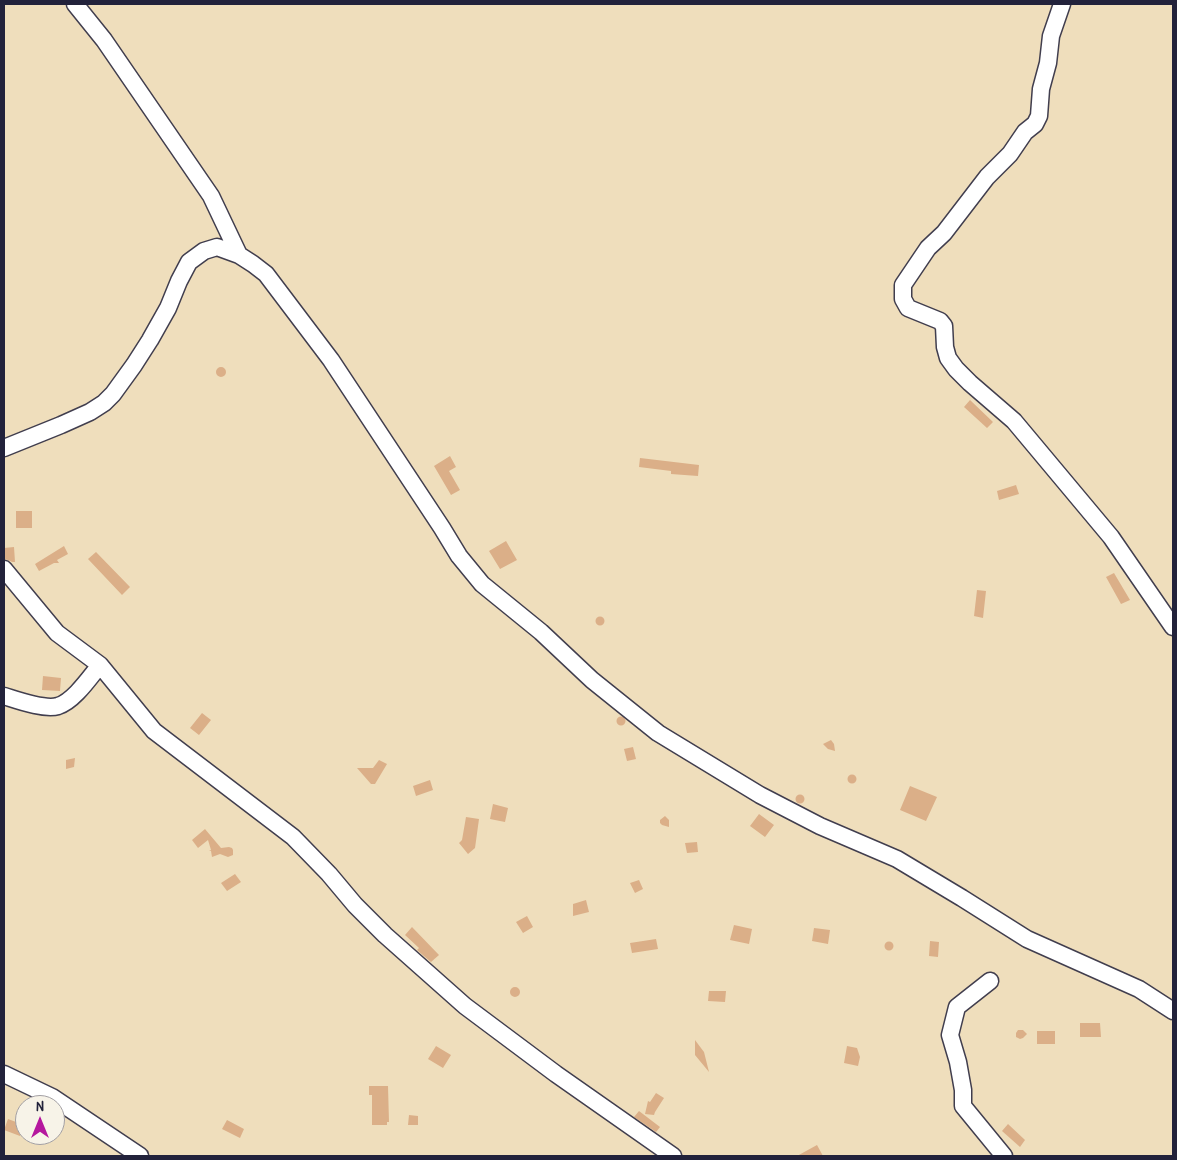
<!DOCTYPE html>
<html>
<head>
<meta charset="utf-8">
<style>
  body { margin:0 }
  #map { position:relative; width:1177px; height:1160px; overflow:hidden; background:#efdebc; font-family:"Patrick Hand",sans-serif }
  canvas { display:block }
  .frame { position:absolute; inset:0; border:5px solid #22223b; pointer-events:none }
  .north { position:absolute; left:15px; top:1095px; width:50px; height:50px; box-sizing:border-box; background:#f7f3e8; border:1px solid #a29fa3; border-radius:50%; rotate:0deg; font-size:14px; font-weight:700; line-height:20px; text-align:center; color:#22223b }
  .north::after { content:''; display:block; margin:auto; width:18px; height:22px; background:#b5179e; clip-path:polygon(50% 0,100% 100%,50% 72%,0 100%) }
</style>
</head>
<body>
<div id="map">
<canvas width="1177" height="1160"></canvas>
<div class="frame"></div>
<div class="north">N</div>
</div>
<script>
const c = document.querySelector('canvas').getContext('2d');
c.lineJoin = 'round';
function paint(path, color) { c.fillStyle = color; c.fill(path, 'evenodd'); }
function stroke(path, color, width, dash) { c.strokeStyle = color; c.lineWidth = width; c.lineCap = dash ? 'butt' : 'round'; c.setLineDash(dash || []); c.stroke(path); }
const building = new Path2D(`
  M216 372a5 5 0 1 1 10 0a5 5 0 1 1-10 0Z
  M970 400 993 422 987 428 964 407Z
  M450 456 456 467 449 471 460 490 451 495 434 466Z
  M640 458 699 465 698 476 671 474V471L639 467Z
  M1016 485 1019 494 999 500 997 491Z
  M16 511H32V528H16Z
  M506 541 517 560 500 569 489 551Z
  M64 546 68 554 57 560 59 563H54L39 571 35 564Z
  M14 547 15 562H12L8 560 4 559V548Z
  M96 552 130 587 122 595 88 559Z
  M1114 573 1130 600 1121 604 1106 577Z
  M977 590 986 591 983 618 974 616Z
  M595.5 621a4.5 4.5 0 1 1 9 0a4.5 4.5 0 1 1-9 0Z
  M43 676 61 678 60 691 42 690Z
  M202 713 211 720 199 735 190 728Z
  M616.5 721a4.5 4.5 0 1 1 9 0a4.5 4.5 0 1 1-9 0Z
  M831 740 834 744 835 751 828 749 823 744Z
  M633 747 636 759 627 761 624 749Z
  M75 758 74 767 66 769V760Z
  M379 760 387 764 375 784H371L357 768H373Z
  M847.5 779a4.5 4.5 0 1 1 9 0a4.5 4.5 0 1 1-9 0Z
  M430 780 433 790 416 796 413 786Z
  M910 786 937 797 926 821 900 810Z
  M795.5 799a4.5 4.5 0 1 1 9 0a4.5 4.5 0 1 1-9 0Z
  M493 804 508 808 505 822 490 819Z
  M759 814 774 825 765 837 750 826Z
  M665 816 669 820V827L662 825 660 823V820Z
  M466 817 479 819 475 848 468 854 459 843 462 840Z
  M205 829 221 848 229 847 232 848 233 850V855L228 857 220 854 212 857 211 851 209 850H211L208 840 198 848 192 840Z
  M697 842 698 852 687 853 685 843Z
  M235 874 241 882 227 891 221 883Z
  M639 880 643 889 635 893 630 883Z
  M586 900 589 912 573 916V904Z
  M527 916 533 927 523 933 516 922Z
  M734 925 752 929 749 944 730 940Z
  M412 927 439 955 431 962 417 950 419 948 405 935Z
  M814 928 830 930 828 944 812 941Z
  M656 939 658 949 632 953 630 943Z
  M930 941 939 942 938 957 929 956Z
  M884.5 946a4.5 4.5 0 1 1 9 0a4.5 4.5 0 1 1-9 0Z
  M510 992a5 5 0 1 1 10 0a5 5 0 1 1-10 0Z
  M709 991H726L725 1002 708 1001Z
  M1080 1023H1100L1101 1037H1080Z
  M1018 1030H1023L1027 1034 1023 1038 1020 1039 1016 1037V1033Z
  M1037 1031H1055V1044H1037Z
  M695 1040 704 1052 709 1072 695 1055Z
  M436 1046 451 1055 443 1068 428 1059Z
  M847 1046 857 1048 860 1057 858 1066 844 1063Z
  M369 1086H388L389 1122H387V1125H372V1095H369Z
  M656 1093 664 1098 655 1112 654 1115 645 1114 648 1101 650 1102Z
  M639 1111 660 1127 656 1132 634 1117Z
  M409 1115 418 1116V1125H408Z
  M8 1119 24 1125 20 1136 4 1130Z
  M227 1120 244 1129 240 1138 222 1129Z
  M1008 1124 1025 1140 1020 1147 1002 1131Z
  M817 1145 823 1156H797Z`);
const minor = new Path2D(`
  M75 4 104 40 211 196 239 255
  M1062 4 1051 36 1048 63 1041 89 1039 116 1035 124 1025 132 1010 154 987 177 944 233 928 248 903 285V299L908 308 940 321 944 326 945 347 948 358 956 369 970 383 1014 421 1111 537 1173 627
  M4 448 61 425 90 412 104 403 113 394 134 365 150 340 168 308 179 281 189 262 204 251 217 247 239 255 253 264 266 274 331 360 442 528 459 556 482 584 541 632 592 680 658 733 760 795 820 826 897 859 962 898 1027 939 1139 989 1173 1011
  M4 569 57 633 100 665 154 731 293 837 329 874 355 905 385 935 465 1006 556 1074 673 1156
  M4 696C17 700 44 710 58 706 74 701 90 677 100 665
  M990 981 957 1007 950 1035 958 1062 963 1090V1106L1004 1156
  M4 1074 52 1097 140 1156`);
paint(building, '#dbaf88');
stroke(minor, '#413e4e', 19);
stroke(minor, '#fff', 16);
</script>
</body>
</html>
